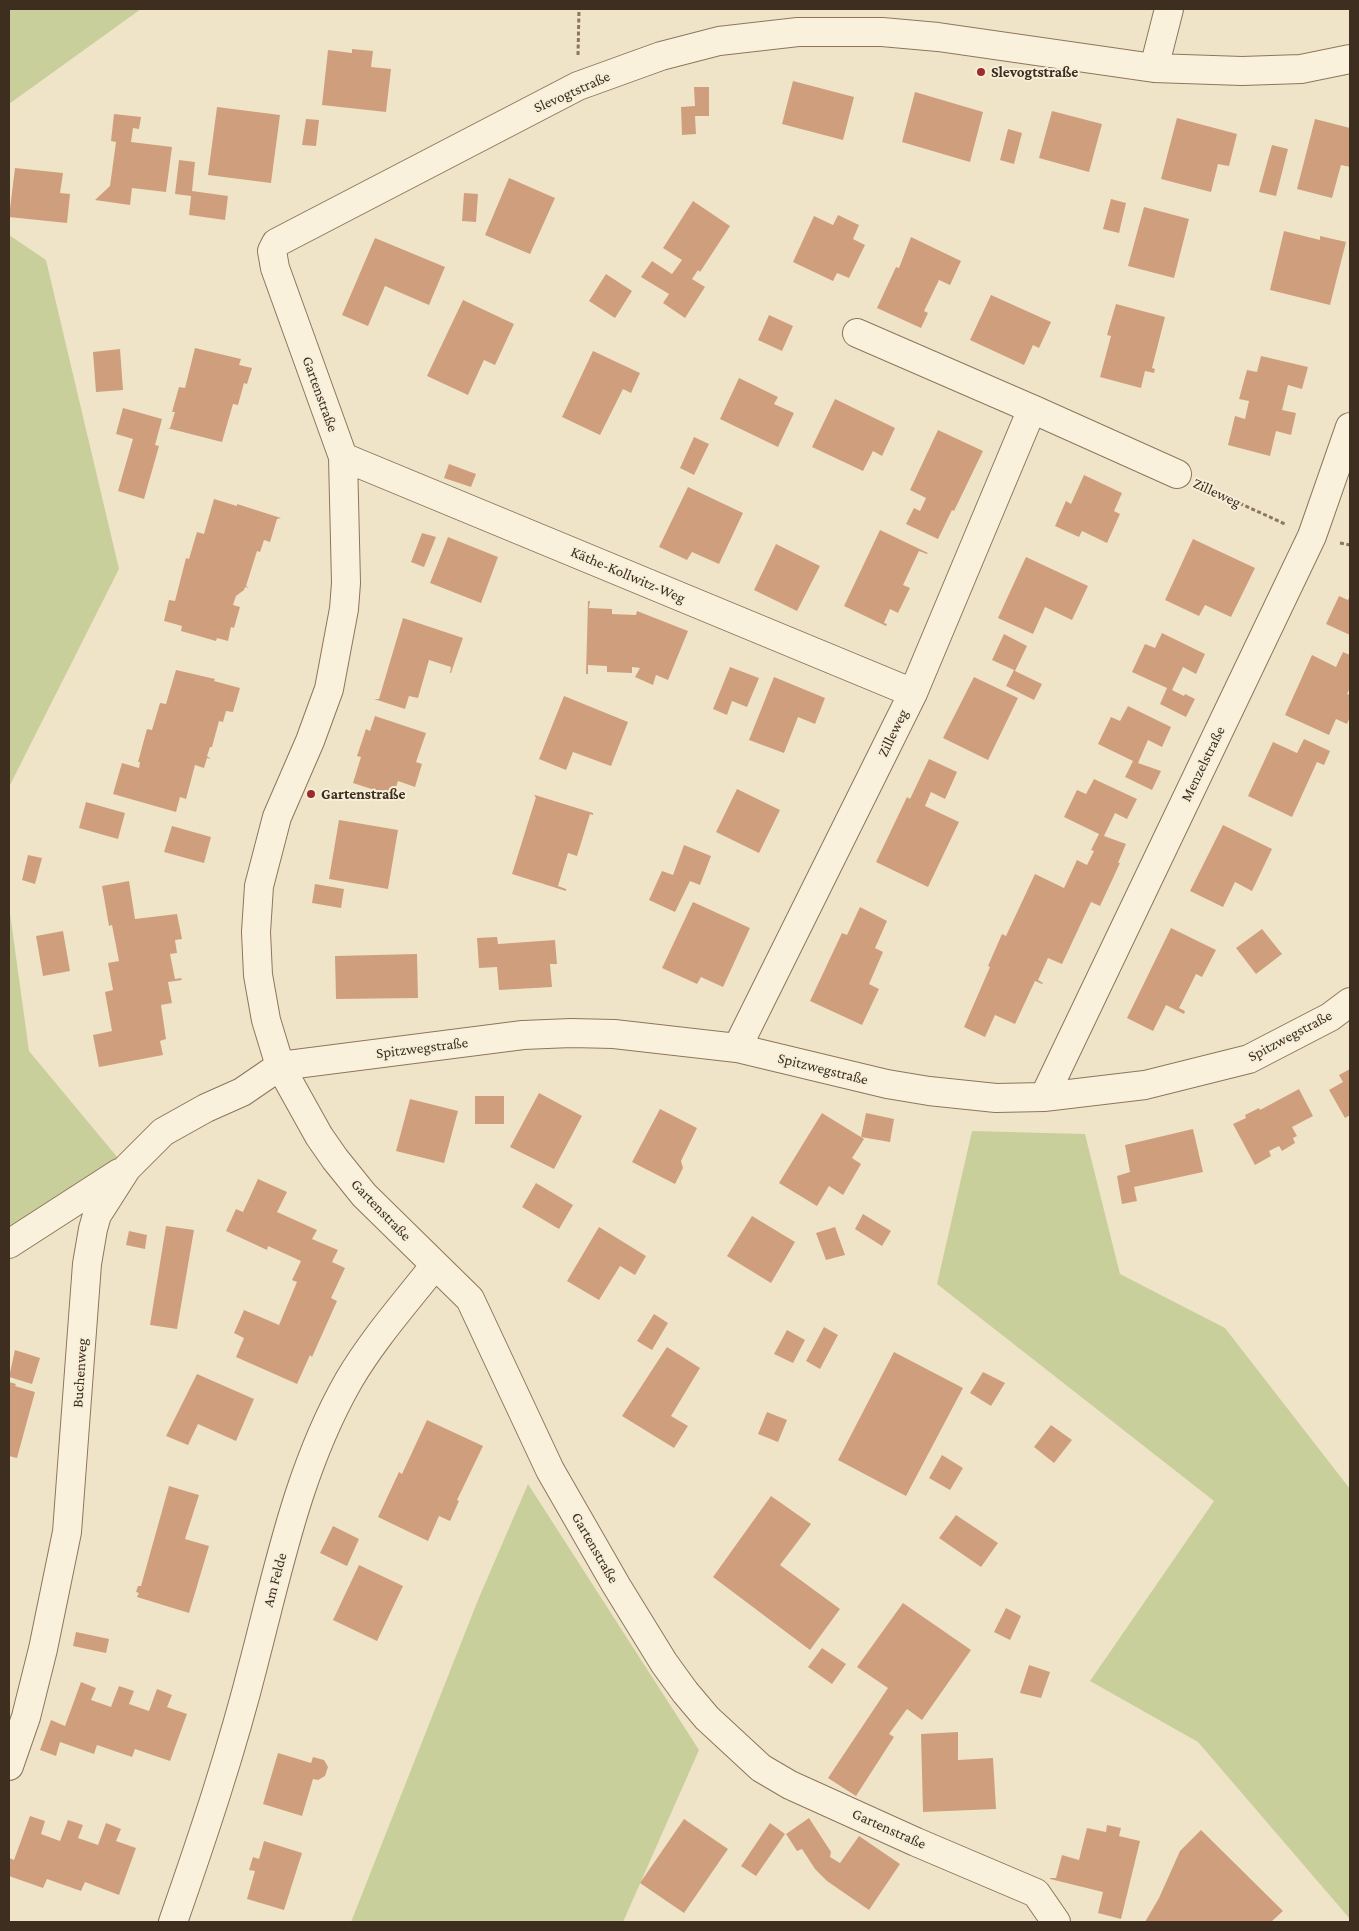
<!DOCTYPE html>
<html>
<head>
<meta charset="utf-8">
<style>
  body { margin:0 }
  #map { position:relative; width:1359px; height:1931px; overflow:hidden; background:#f0e4c8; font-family:"Crimson Pro",serif }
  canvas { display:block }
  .frame { position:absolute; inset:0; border:10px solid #3d2e20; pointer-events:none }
</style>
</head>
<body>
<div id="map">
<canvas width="1359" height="1931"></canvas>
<div class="frame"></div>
</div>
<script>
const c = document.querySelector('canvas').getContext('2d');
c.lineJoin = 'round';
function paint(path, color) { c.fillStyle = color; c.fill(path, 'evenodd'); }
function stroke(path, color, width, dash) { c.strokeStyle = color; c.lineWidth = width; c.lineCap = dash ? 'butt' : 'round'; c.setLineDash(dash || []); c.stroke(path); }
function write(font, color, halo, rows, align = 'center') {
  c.font = font + ' "Crimson Pro",serif'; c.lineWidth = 4; c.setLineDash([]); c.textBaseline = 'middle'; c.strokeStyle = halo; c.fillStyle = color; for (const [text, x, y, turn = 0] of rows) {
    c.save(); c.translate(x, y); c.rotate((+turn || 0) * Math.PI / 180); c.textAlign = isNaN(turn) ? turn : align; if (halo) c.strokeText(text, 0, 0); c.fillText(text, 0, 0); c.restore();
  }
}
const green = new Path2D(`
  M9 9H141L9 104Z
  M9 235 46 260 119 569 9 787Z
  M9 906 29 1051 118 1158 9 1228Z
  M972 1131 1085 1134 1120 1274 1225 1328 1350 1489V1919L1198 1742 1090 1681 1214 1501 937 1284Z
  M528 1484 699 1750 623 1922H351L478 1600Z`);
const building = new Path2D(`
  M352 49 373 51 371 67 391 69 386 112 322 105 328 50 352 53Z
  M793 81 854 97 843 140 782 124Z
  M694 87H709V116H695L696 134 682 135 681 107 695 106Z
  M915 92 983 112 970 162 902 142Z
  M217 107 280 115 271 183 208 175Z
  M1052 111 1102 124 1089 172 1039 158Z
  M114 114 141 117 139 129 133 128 131 142 172 147 166 192 132 188 130 205 95 200 110 186 116 142 111 141Z
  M1177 118 1237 134 1229 166 1218 164 1211 192 1161 179Z
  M306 119 319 120 316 146 302 145Z
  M1315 119 1350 128V167L1341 165 1332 198 1297 189Z
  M1008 129 1022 133 1014 164 1000 160Z
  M1272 145 1288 149 1276 196 1259 192Z
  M179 160 195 162 192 191 228 196 225 220 189 215 191 196 175 194Z
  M15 168 63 173 60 193 70 194 67 223 9 217Z
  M509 178 555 198 530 254 485 235Z
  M464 193 478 194 476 222 462 221Z
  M1111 199 1126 203 1119 233 1103 229Z
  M693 201 730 226 700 272 698 270 692 279 705 287 685 318 663 303 669 294 641 277 652 261 672 274 682 260 663 248Z
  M1144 207 1189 219 1174 278 1128 266Z
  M838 215 859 225 853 239 865 245 849 278 837 273 833 281 793 262 814 216 833 225Z
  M1284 231 1320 240V236L1346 242 1330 305 1270 290Z
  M911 237 961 261 950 285 939 280 924 311 928 313 921 328 877 308 896 267 899 268Z
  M375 238 445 267 429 305 385 286 368 326 342 315Z
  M606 274 632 291 615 318 589 301Z
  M991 295 1051 322 1039 348 1033 345 1024 365 970 340Z
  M463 300 514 324 495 365 484 360 468 395 427 376Z
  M1116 304 1165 317 1152 368 1155 369 1154 373 1145 371 1141 388 1100 377 1111 336 1107 335Z
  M769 315 793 326 782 351 758 340Z
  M195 348 241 359 239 365 252 368 247 384 244 383 238 405 233 404 222 442 167 428H170L175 412H172L179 387 185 388Z
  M120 349 123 390 96 392 93 352Z
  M593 351 640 373 631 393 623 389 600 435 562 417Z
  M1261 356 1308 367 1302 389 1288 385 1282 410 1296 413 1291 435 1276 431 1270 456 1228 445 1235 416 1245 419 1249 401 1239 399 1247 370 1257 372Z
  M739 378 778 397 774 404 794 413 778 447 720 419Z
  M835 399 895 428 882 456 873 451 863 471 812 447Z
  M123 408 162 419 155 445 159 446 144 499 118 491 133 439 116 434Z
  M938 430 983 451 954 511 952 510 938 539 906 524 914 508 920 511 926 498 910 490Z
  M694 437 709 444 694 475 680 468Z
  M449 464 476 474 471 487 444 478Z
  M1084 475 1122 493 1114 511 1120 514 1107 543 1082 531 1079 537 1055 526 1066 501 1071 504Z
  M688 487 743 513 719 564 692 552 687 560 659 547Z
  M214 499 237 506V504L281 518 277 519 270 542 264 540 260 552 257 551 246 586 249 588 245 587 244 590 236 596 233 605 240 607 234 628 231 627 228 641 217 638 216 641 181 631 182 626 164 621 169 600 175 601 186 558 189 559 197 532 204 534Z
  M880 530 928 553 927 554 919 551 903 585 910 588 898 613 890 609 884 623 887 624 886 626 844 606Z
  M422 533 436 537 424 567 411 562Z
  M448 537 498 557 481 603 430 583Z
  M1193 539 1255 568 1231 617 1205 605 1199 616 1165 600Z
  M776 544 820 566 797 611 754 590Z
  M1026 557 1088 586 1072 620 1045 607 1033 634 998 618Z
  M1350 595V635L1326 624 1339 596 1348 600Z
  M588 601H590L589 608 612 609V614L636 615 637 611 688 631 668 680 656 675 653 685 635 677 640 668 632 667V673L607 672V666L588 665V674H586Z
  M403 618 463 638 451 673H450L451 667 429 660 418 698 409 696 405 709 374 699H379Z
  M1162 633 1205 654 1196 674 1183 667 1172 690 1184 696 1185 694 1195 699 1186 717 1160 704 1167 688 1132 672 1145 644 1155 648Z
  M1004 634 1027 646 1015 671 1042 684 1034 700 1006 686 1014 670 992 660Z
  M1343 652 1350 655V688L1347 694 1350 695V717L1347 724 1336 719 1329 735 1285 715 1312 655 1336 667Z
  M730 667 759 678 747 707 732 701 727 715 713 709Z
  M176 670 215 679 214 681 240 688 233 712 226 711 223 722 219 721 212 747H210L207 756 211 759 207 758 204 768 195 765 186 799 180 797 176 812 113 794 122 763 139 768 140 762H138L147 729 152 730 160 703 166 704Z
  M774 677 825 698 815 724 798 717 784 753 749 740Z
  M974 677 1018 698 988 760 943 738Z
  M564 696 628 722 611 766 573 752 566 770 539 759Z
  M1128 706 1171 727 1162 747 1148 740 1138 763 1161 771 1152 790 1125 777 1133 761 1098 744 1111 717 1120 721Z
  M375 716 426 733 416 762 422 764 415 787 398 781 393 796 353 783 361 757 357 756 366 729 370 731Z
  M1304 739 1330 751 1324 765 1317 762 1292 817 1248 796 1273 742 1297 753Z
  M929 759 957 772 945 799 931 792 925 806 959 822 928 887 876 862 907 797 910 799Z
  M1094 779 1137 799 1127 819 1115 813 1104 836 1126 844 1118 863H1120L1100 906 1091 902 1062 964 1048 958 1038 980 1043 983 1042 984 1035 981 1015 1024 995 1015 985 1037 964 1027 990 967 988 966 1002 934 1006 936 1035 874 1064 888 1077 860 1087 865 1094 851 1091 850 1099 834 1064 817 1077 790 1086 794Z
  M737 789 780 810 759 853 716 832Z
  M535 795 593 813V815L590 814 577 856 568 853 558 886 566 889V891L512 874 536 797 534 796Z
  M86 802 125 813 118 839 79 828Z
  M339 820 398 830 388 889 329 879Z
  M1223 825 1272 849 1252 891 1235 882 1223 907 1190 891Z
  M172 826 211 837 204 863 164 852Z
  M684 845 711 856 700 885 690 881 675 912 649 900 662 871 673 875Z
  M28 855 42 858 35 884 22 880Z
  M129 881 135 919 177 914 182 939 175 940 177 953 170 954 175 979 181 978 182 980 168 982 172 1003 161 1005 166 1039 160 1041 163 1055 99 1067 93 1035 112 1031 105 992 113 990 108 963 119 961 112 925 109 926 102 886Z
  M315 884 344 889 341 908 312 903Z
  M693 902 750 928 723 987 701 977 697 984 662 968Z
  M860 907 887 921 875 948 883 952 869 984 879 989 862 1025 810 1001 842 933 847 935Z
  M1171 928 1216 950 1202 977 1196 974 1179 1008 1185 1011 1184 1014 1166 1005 1153 1031 1127 1018Z
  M1262 929 1282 954 1256 974 1236 948Z
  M63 931 70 971 43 976 36 936Z
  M497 937 498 944 555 940 557 964H550L552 987 499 990 497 967 479 968 477 938Z
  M417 954 418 998 336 999 335 956Z
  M1350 1069V1115L1345 1118 1329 1090 1343 1082 1339 1075Z
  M1299 1089 1313 1116 1292 1127 1297 1136 1293 1138 1295 1143 1282 1151 1279 1146 1269 1151 1271 1156 1255 1165 1233 1124 1246 1118 1245 1115 1259 1108 1260 1110Z
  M539 1093 582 1116 554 1169 510 1147Z
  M475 1096H504V1124H475Z
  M410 1099 458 1111 444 1163 396 1151Z
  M660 1109 697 1128 681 1161 683 1168 675 1184 632 1162Z
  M822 1113 864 1139 852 1158 861 1164 843 1195 829 1186 817 1206 779 1183Z
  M866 1113 894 1119 890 1142 861 1137Z
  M1193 1129 1203 1172 1134 1187 1137 1201 1122 1204 1117 1176 1130 1172 1125 1145Z
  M258 1179 287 1192 277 1212 317 1230 312 1239 338 1250 332 1262 345 1268 331 1298 337 1301 312 1357 310 1355 297 1384 236 1357 244 1338 234 1333 244 1310 279 1325 297 1282 292 1280 301 1261 268 1246 267 1250 226 1231 236 1209 243 1212Z
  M536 1183 573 1205 559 1229 522 1207Z
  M863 1214 891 1231 882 1246 855 1229Z
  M752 1216 795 1242 771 1283 727 1256Z
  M166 1226 194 1230 177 1329 150 1325Z
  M599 1227 646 1256 635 1275 620 1266 599 1300 567 1281Z
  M835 1227 845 1255 826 1260 816 1233Z
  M129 1231 147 1235 145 1249 126 1245Z
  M654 1314 668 1323 652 1350 637 1341Z
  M824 1327 838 1335 820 1369 806 1361Z
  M787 1330 805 1340 793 1363 774 1354Z
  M667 1347 700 1368 671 1416 688 1426 674 1448 622 1416Z
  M15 1350 40 1358 32 1384 9 1377Z
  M894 1352 963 1388 906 1496 838 1460Z
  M983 1372 1005 1383 991 1406 970 1393Z
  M197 1374 254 1399 236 1441 198 1424 188 1445 166 1436Z
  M9 1382 16 1384 15 1386 35 1392 17 1458 9 1456Z
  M767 1412 787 1420 778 1442 758 1434Z
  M427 1420 483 1446 457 1500 459 1501 450 1521 439 1516 428 1541 378 1517 399 1472 402 1474Z
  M1051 1425 1072 1440 1054 1463 1034 1447Z
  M942 1455 963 1468 950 1490 929 1478Z
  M169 1486 199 1495 185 1539 209 1546 189 1613 137 1597 139 1593 136 1592 138 1586H141Z
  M771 1496 811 1524 780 1565 840 1609 810 1650 713 1577Z
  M956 1515 998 1543 981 1567 939 1538Z
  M333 1526 359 1539 347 1566 320 1553Z
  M359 1565 403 1586 377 1641 333 1620Z
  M903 1603 971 1650 922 1720 907 1709 889 1734 894 1737 856 1796 828 1778 888 1688 857 1667Z
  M1006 1608 1021 1616 1010 1640 994 1632Z
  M76 1632 109 1639 106 1653 73 1646Z
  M822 1648 846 1664 832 1684 808 1667Z
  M1029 1665 1050 1672 1041 1698 1020 1693Z
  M81 1682 96 1688 91 1700 111 1707 119 1686 134 1691 129 1704 149 1711 157 1689 172 1695 167 1707 187 1714 170 1761 135 1749 132 1757 97 1745 94 1754 60 1742 56 1756 40 1750 51 1720 65 1726Z
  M958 1732V1760L993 1758 996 1809 923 1812 921 1734Z
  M278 1753 311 1763 313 1757 324 1760 328 1767 325 1776 318 1780 313 1779 302 1816 263 1804Z
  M30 1816 45 1821 41 1834 60 1841 68 1820 83 1825 78 1838 98 1845 106 1823 121 1829 116 1841 136 1848 119 1895 85 1882 81 1891 47 1879 43 1888 9 1876V1858L14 1860Z
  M809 1818 831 1852 830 1857 840 1863 859 1836 900 1864 869 1910 827 1881 815 1869 802 1849 797 1851 786 1834Z
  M684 1819 728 1849 684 1913 640 1883Z
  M770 1823 785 1834 756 1876 741 1866Z
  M1107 1825 1121 1828 1119 1836 1140 1841 1121 1919 1098 1913 1103 1892 1050 1879V1878H1056L1062 1855 1079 1860 1087 1828 1106 1832Z
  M1201 1830 1283 1911 1271 1922H1145L1159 1898 1180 1851Z
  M264 1841 302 1853 284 1910 247 1899 255 1871 249 1870 253 1857 259 1859Z`);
const path = new Path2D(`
  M578 55 579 9
  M1204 487 1285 524
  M1340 543 1350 545`);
const street = new Path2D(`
  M1154 68 1169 9
  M1032 409 1177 474
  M343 457 913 693
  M737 1048 913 693 1032 409 857 333
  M1044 1097 1312 536 1350 427
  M9 1244 119 1173
  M9 1766 26 1717 43 1649 67 1532 87 1264 93 1229 97 1215 127 1168 163 1132 206 1108 242 1092 280 1066 523 1035 571 1033 614 1034 737 1048 887 1084 929 1091 996 1098 1044 1097 1145 1085 1249 1059 1330 1017 1350 1002
  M173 1922C203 1836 232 1750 254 1662 279 1566 299 1467 349 1380 373 1339 406 1302 435 1265
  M1056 1922 1036 1893 916 1842 790 1785 761 1768 707 1718 685 1692 664 1663 616 1585 550 1470 470 1299 364 1195 335 1159 319 1136 280 1066 266 1020 258 975 256 932 259 886 277 817 310 741 329 689 344 609 346 583 343 457 275 268 272 251 276 243 578 86 661 56 719 41 798 32H882L938 37 1154 68 1242 71 1301 69 1350 59`);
const markers = [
  [981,72,5,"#9e2a2b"],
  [311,794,5,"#9e2a2b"]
];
const poiNames = [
  ["Slevogtstraße",991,72],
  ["Gartenstraße",321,794]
];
const streetNames = [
  ["Slevogtstraße",572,92,-24],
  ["Gartenstraße",320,394,70],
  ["Zilleweg",1217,493,25],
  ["Käthe-Kollwitz-Weg",628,575,23],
  ["Zilleweg",893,733,-64],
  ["Menzelstraße",1203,764,-64],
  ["Spitzwegstraße",1290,1036,-28],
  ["Spitzwegstraße",422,1048,-7],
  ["Spitzwegstraße",823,1069,14],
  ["Gartenstraße",381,1210,46],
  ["Buchenweg",80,1373,-86],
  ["Gartenstraße",595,1548,60],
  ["Am Felde",275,1580,-75],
  ["Gartenstraße",889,1829,24]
];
paint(green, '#c9cf9b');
paint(building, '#cf9f7d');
stroke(street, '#8d765c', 30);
stroke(path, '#8d765c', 3, [4, 2.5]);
stroke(street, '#faf1dc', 28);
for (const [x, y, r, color] of markers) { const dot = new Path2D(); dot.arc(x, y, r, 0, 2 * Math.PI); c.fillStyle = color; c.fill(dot); stroke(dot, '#f7eed8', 2); }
write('bold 15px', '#3d2e20', '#f7eed8', poiNames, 'left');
write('15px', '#3d2e20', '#f7eed8', streetNames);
</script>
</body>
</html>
